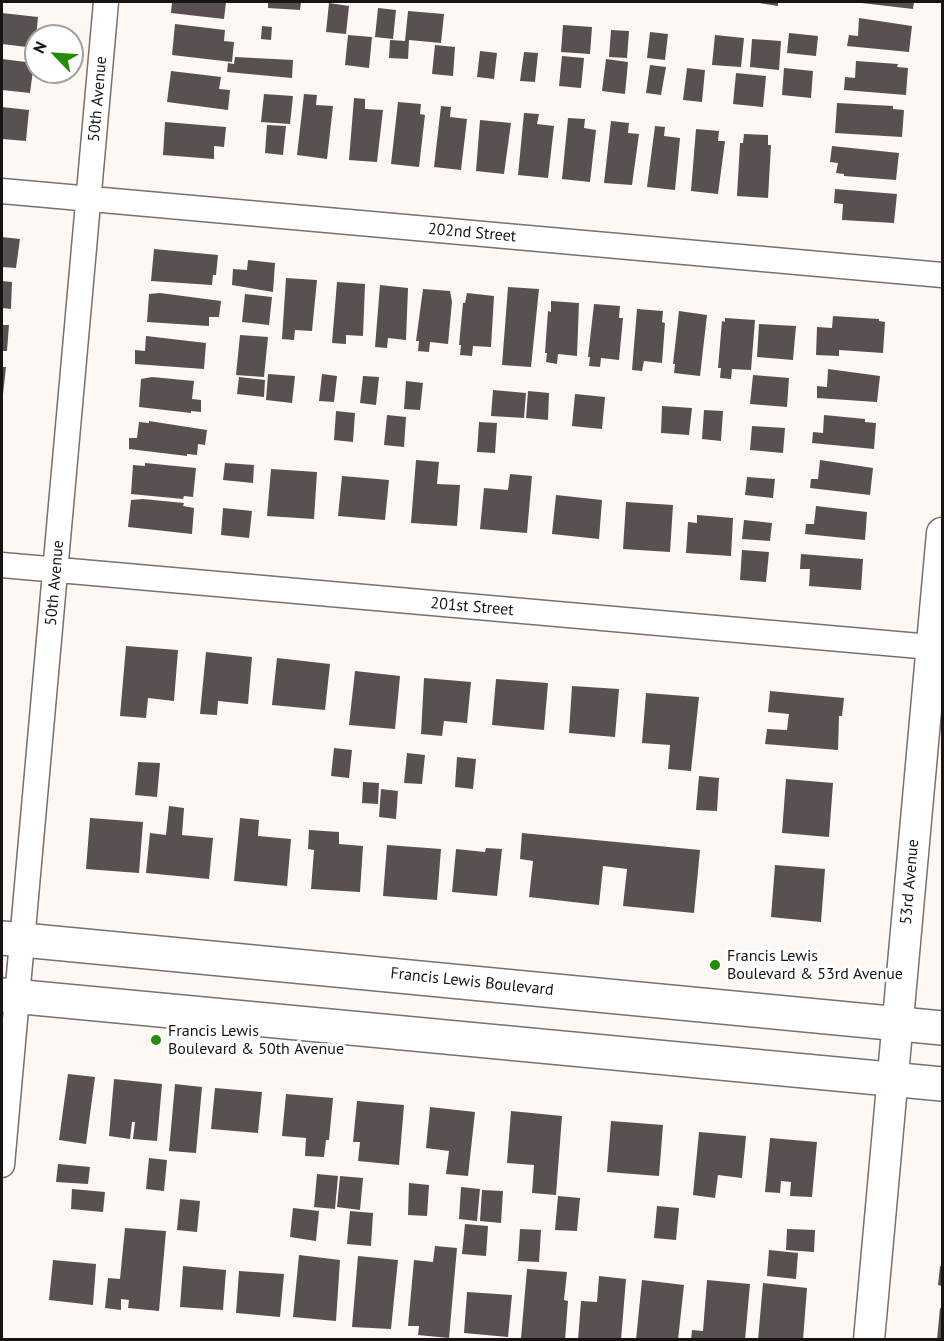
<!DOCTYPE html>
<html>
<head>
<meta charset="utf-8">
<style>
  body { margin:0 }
  #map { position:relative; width:944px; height:1341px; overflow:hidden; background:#fef8f5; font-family:"PT Sans",sans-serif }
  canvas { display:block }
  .frame { position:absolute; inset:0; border:3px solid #171413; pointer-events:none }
  .north { position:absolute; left:24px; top:24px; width:60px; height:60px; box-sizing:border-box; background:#fff; border:2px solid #a2a1a1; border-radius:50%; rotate:295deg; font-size:16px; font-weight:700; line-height:24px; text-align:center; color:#171413 }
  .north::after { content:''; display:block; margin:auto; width:21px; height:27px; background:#248c07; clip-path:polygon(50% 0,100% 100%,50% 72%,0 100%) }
</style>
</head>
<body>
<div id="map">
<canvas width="944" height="1341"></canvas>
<div class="frame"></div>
<div class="north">N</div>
</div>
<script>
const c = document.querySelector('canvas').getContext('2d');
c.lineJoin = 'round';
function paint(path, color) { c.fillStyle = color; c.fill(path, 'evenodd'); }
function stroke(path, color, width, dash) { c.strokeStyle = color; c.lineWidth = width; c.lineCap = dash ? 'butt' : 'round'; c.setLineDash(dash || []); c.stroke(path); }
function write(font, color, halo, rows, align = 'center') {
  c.font = font + ' "PT Sans",sans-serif'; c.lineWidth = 6; c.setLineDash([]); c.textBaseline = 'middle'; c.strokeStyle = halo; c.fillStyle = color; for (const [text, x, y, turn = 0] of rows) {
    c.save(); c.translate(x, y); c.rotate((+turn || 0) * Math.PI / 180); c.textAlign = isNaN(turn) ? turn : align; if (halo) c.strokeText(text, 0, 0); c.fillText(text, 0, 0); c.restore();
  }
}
const building = new Path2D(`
  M172 2H226L224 19 171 13Z
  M268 2H301L300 10 268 8Z
  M753 2H778V6Z
  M853 2H914L913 9Z
  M329 3 349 6 346 34 326 32Z
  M378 8 396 10 393 39 375 37Z
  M408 11 444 14 441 43 409 40 408 59 389 58 390 40 405 41Z
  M2 13 38 17 35 48 2 44Z
  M859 18 912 26 909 52 847 46 849 35 858 36Z
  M175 24 225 30 224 41 234 42 232 62 172 55Z
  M563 25 592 27 590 54 561 52Z
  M262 26 272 27 271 40 261 39Z
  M611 30 629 31 627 58 609 57Z
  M650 32 668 34 665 60 647 58Z
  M789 33 818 36 816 56 787 53Z
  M348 35 372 37 369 68 345 65Z
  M715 35 744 38 741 67 712 65Z
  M752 39 781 41 779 70 750 67Z
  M435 45 455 47 453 76 432 74Z
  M480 51 497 53 494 79 477 77Z
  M524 52 538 53 535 82 520 81Z
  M562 56 584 58 581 88 559 86Z
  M235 57 293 60 292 78 227 72 228 63 234 64Z
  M2 59 34 63 30 93 2 90Z
  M606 59 628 62 625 94 602 91Z
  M856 61 898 64 897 67 908 68 906 95 844 90 845 77 855 78Z
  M650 65 666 67 661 95 646 93Z
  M687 68 705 70 702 102 683 100Z
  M784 68 813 71 811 98 782 95Z
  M171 71 221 77 219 89 230 90 228 110 167 102Z
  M736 73 766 76 763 107 733 104Z
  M264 94 293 96 290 124 261 122Z
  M304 94 317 95 316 105 333 106 327 159 297 155Z
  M354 98 365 99V109L383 110 377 162 349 160Z
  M398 102 421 104 420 114 425 115 419 167 391 164Z
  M837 103 893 106V109L904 110 902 137 835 133Z
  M441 106 451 107 450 117 467 119 461 170 434 167Z
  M2 107 29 110 26 141 2 139Z
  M524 113 539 114 537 124 554 126 548 178 518 175Z
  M568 118 585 119 584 128 596 130 590 182 562 179Z
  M480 120 511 123 504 174 476 171Z
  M611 121 629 123 628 133 639 134 632 185 604 183Z
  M165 122 226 127 224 147 214 146V159L163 155Z
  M267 125 286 126 283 155 265 153Z
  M655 126 665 127 664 136 680 138 675 190 647 187Z
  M696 129 719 131 718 141H725L718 194 691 191Z
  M744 134 768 135V145H771L768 198 737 196 740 143H743Z
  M832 146 899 153 896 180 844 176V174L836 173 838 163 830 162Z
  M835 189 897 194 894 223 842 220 843 204 834 203Z
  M2 237 20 239 16 268 2 267Z
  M154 249 218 255 216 275H213L212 285 151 281Z
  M248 260 275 263 273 292 232 285 233 269 247 270Z
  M286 278 317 280 312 331 295 330 294 340 282 339Z
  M2 281 12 282 11 309 2 308Z
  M337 282 365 284 363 336 346 335V344L332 343Z
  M380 285 408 288 406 340 388 338 387 348 375 347Z
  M508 287 539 289 531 367 502 365Z
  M423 289 450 291 452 302 448 344 430 342 429 352 418 351 419 341H416Z
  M160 293 221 301 219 317H209V326L147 322 149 294Z
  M467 293 494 296 491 347 473 346 472 356 460 355 461 345H459L463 303H465Z
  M245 294 272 297 269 325 242 322Z
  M551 301 579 303 577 356 558 354 557 364 546 362 547 353H545L548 311 551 312Z
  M594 304 620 306 619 318H623L619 360 601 358 600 367 589 366 590 357H588Z
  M637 309 663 311 662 322 665 323 662 363 644 361 642 371 632 370Z
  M679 311 707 315 700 376 674 373 675 364H673Z
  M833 316 879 319V321L885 322 883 353 839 350V356L816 355 817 327 832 328Z
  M725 318 755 320 751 370 732 369 731 379 720 378 721 368H718L722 321 725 322Z
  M759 324 796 326 793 360 757 357Z
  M2 325H9L7 351H2Z
  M240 335 268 337 264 377 236 375Z
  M146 336 206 343 204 369 135 364V350L145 351Z
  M2 367H6L3 394H2Z
  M828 369 880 376 877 402 817 398V386L827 387Z
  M268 374 295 376 292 403 266 400Z
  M322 374 337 376 334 402 319 401Z
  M753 375 789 378 787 407 750 404Z
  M363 376 379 377 376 405 360 403Z
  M152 377 194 381 192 399 201 400V412L191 411V413L139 407 141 379Z
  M239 377 265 380 264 397 237 394Z
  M406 381 423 383 420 410 404 409Z
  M493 390 526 393 524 418 491 416Z
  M528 391 549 393 548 420 526 418Z
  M575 394 605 397 602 429 572 426Z
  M662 406 692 408 689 435 661 433Z
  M704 410 723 411 721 441 702 439Z
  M336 411 355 413 353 442 334 440Z
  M387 415 406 417 404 447 384 445Z
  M824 415 865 419V422L876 423 874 449 812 443 813 432 823 433Z
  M149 421 207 430 205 445 198 444 197 455 187 454V456L129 449V438H137L139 422 149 423Z
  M479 422 497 423 495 453 477 452Z
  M752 426 785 428 783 453 750 450Z
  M416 460 439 462 437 484 460 485 457 526 411 523Z
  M820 460 873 468 870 495 810 488 811 479H818Z
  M145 463 196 468 193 497 184 496 183 499 131 494 133 465 145 466Z
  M225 463 254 465 253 483 223 480Z
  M271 469 317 472 314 519 267 516Z
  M510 474 532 476 527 533 480 529 484 488 508 490Z
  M342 476 389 480 385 520 338 516Z
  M747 477 775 479 773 498 745 495Z
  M556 495 602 500 599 539 552 534Z
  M143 499 184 503 183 506 194 508 192 534 128 527 131 500Z
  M626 502 673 505 670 552 623 549Z
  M816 506 867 512 865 540 805 534 806 524H814Z
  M223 508 252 511 249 538 221 535Z
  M697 515 733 518 731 556 686 553 688 522 697 523Z
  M744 520 772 523 770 541 742 539Z
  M742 550 769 552 766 582 740 580Z
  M801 554 863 559 861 590 809 586 810 569H800Z
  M126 646 178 650 174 701 148 698 146 718 120 716Z
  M206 652 252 657 248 704 218 701 217 715 200 714Z
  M277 658 330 664 325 710 272 705Z
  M355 671 400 676 395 729 349 725Z
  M424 678 471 682 467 723 444 721 442 736 421 734Z
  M496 679 548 683 544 730 492 725Z
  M572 686 619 689 615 737 569 733Z
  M770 691 844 698 842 716H839L838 750 765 744 767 729 787 730 788 721 789 714 768 712Z
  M646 693 699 697 691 771 668 769 670 745 642 743Z
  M334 748 352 750 349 778 331 776Z
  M407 753 425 755 422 784 404 783Z
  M457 757 476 759 473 789 455 787Z
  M138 762 160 763 157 797 135 795Z
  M699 776 719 778 717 811 696 810Z
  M786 779 833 783 829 837 782 833Z
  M363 782 379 783 378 804 362 803Z
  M381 789 398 791 396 819 379 817Z
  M169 806 184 808 182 835 213 838 209 879 146 873 150 833 166 835Z
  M90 818 143 822 139 873 86 869Z
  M240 818 259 820 258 836 291 839 287 886 234 881Z
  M309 830 339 832V844L363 846 360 892 311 889 314 850 308 849Z
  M522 833 700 850 694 913 623 906 627 869 603 866 599 905 529 897 533 861 520 859Z
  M387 845 441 849 437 900 383 896Z
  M486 848 502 849 497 896 452 892 456 849 485 852Z
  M775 865 825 869 821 922 771 917Z
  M68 1074 95 1077 86 1144 59 1140Z
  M114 1079 162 1084 157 1141 133 1139 135 1122H132L130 1139 109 1136Z
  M175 1084 202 1087 196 1153 169 1151Z
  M215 1088 262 1092 258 1133 211 1129Z
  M286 1094 333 1098 329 1140H326L324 1157 305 1156 306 1138 282 1136Z
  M357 1101 404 1105 399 1165 358 1161 360 1142H353Z
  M430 1107 475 1112 468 1176 446 1174 449 1151 426 1148Z
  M511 1111 562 1116 556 1195 532 1193 534 1165 507 1163Z
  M611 1121 663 1125 659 1176 607 1172Z
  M699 1132 746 1136 742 1178 718 1175 715 1198 693 1195Z
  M770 1138 817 1142 812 1197 790 1196 791 1182 781 1181 780 1193 765 1192Z
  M149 1158 167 1160 164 1191 146 1189Z
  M58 1164 90 1167 88 1184 56 1182Z
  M317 1174 338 1176 335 1209 314 1207Z
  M340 1176 363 1178 360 1210 337 1207Z
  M409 1183 429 1185 427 1216 408 1215Z
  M461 1187 480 1189 477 1221 459 1219Z
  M72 1189 105 1192 103 1212 71 1209Z
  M482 1190 503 1191 501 1223 480 1221Z
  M558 1196 580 1198 577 1231 555 1230Z
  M180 1199 200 1201 197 1232 177 1230Z
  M657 1206 679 1208 676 1240 654 1238Z
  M293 1208 319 1211 316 1241 290 1237Z
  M350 1211 373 1213 371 1246 347 1244Z
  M465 1224 488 1226 486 1256 462 1254Z
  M125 1228 166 1231 159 1311 128 1308 129 1300 121 1299V1310L105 1308 108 1278 120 1279Z
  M520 1229 541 1230 539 1262 518 1261Z
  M787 1229 815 1230 814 1252 786 1250Z
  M435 1246 457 1248 449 1338 418 1335 419 1326H408L414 1260 433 1262Z
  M769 1250 798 1253 796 1279 767 1276Z
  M299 1255 340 1260 336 1321 293 1317Z
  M358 1256 398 1260 391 1329 352 1327Z
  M53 1260 96 1264 93 1305 49 1300Z
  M183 1266 226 1270 223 1310 180 1307Z
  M940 1266H942V1286L938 1285Z
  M527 1269 567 1272 564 1300 568 1301 565 1340 521 1338Z
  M239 1271 284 1274 280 1317 236 1313Z
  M599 1276 626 1279 621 1340H578L581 1301 597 1302Z
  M642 1280 684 1285 678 1340H636Z
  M707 1280 750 1284 745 1340H691L692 1330 703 1331Z
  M763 1283 807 1288 803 1340H758Z
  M467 1292 512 1295 508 1337 464 1333Z
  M940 1308 942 1309V1340H937Z`);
const minor = new Path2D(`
  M2 191 942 275
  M2 565 942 648
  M2 1165 106 2`);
const tertiary = new Path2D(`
  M869 1340 942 533`);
const primary = new Path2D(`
  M2 938 942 1028
  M2 995 942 1084`);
const markers = [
  [715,965,6,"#248c07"],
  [156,1040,6,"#248c07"]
];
const streetNames = [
  ["50th Avenue",98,99,-85],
  ["202nd Street",472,233,5],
  ["50th Avenue",55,583,-85],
  ["201st Street",472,607,5],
  ["53rd Avenue",910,882,-85],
  ["Francis Lewis Boulevard",472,982,6]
];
const poiNames = [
  ["Francis Lewis",727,956],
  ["Boulevard & 53rd Avenue",727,974],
  ["Francis Lewis",168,1031],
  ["Boulevard & 50th Avenue",168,1049]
];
paint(building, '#58514f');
stroke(minor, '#78716e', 27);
stroke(tertiary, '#78716e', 33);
stroke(primary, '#78716e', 36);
stroke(minor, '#fff', 24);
stroke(tertiary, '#fff', 30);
stroke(primary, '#fff', 33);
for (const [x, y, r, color] of markers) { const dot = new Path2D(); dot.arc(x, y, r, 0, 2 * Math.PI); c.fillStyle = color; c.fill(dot); stroke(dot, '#fff', 2); }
write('16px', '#171413', '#fff', streetNames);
write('16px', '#171413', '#fff', poiNames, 'left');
</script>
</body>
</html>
